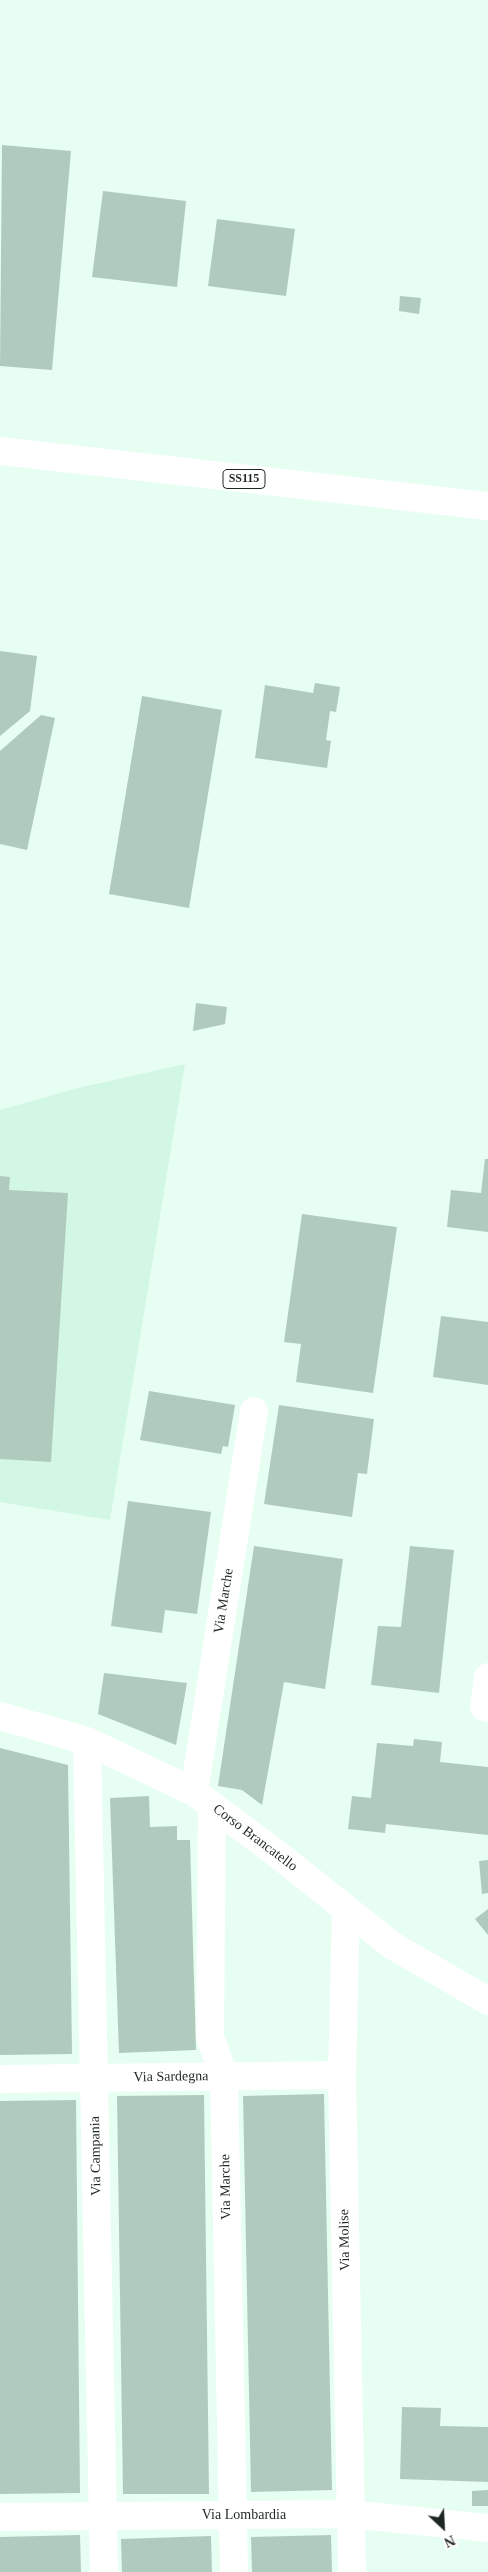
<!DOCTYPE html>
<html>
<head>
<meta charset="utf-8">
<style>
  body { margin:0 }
  #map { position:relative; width:488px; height:2572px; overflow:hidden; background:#e7fef2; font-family:"Times New Roman",serif }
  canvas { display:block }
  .north { position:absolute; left:418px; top:2502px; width:50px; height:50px; -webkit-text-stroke:4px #fff; paint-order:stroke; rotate:155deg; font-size:14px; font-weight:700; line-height:20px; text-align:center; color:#1e2823 }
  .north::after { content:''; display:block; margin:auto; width:18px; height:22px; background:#1e2823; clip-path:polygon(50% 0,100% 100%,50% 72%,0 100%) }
</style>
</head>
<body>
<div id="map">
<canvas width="488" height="2572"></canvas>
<div class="north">N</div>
</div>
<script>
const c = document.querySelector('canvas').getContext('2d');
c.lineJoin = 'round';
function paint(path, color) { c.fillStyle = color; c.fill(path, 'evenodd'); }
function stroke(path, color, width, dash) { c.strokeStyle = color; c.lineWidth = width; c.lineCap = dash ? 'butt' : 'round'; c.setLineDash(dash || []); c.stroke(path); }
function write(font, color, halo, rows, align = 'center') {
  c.font = font + ' "Times New Roman",serif'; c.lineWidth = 4.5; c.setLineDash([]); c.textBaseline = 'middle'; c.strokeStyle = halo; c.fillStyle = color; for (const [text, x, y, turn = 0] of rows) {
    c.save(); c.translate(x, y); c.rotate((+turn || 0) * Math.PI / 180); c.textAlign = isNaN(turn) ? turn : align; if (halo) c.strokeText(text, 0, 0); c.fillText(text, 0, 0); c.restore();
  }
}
const built = new Path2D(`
  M185 1064 110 1520 0 1502V1110L74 1089Z`);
const building = new Path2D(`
  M2 145 71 151 52 370 0 366Z
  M103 191 186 201 177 287 92 277Z
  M217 219 295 229 286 296 208 286Z
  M400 296 421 298 419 314 399 311Z
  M0 651 37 656 30 711 0 736Z
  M315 683 340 687 336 712 330 711 326 740 331 741 327 768 255 758 265 685 313 693Z
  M142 696 222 710 189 908 109 894Z
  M41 715 55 718 27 850 0 844V751Z
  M196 1003 227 1007 225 1024 193 1031Z
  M485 1159H488V1232L447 1227 451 1190 481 1193Z
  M0 1176 10 1177 9 1190 68 1193 51 1462 0 1459Z
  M302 1214 397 1227 373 1393 296 1382 301 1344 284 1342Z
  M441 1316 488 1322V1385L433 1377Z
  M149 1391 235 1405 228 1447 223 1446 221 1454 140 1440Z
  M279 1405 374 1419 367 1474 358 1473 352 1517 264 1504Z
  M128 1501 211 1512 197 1614 165 1610 162 1633 111 1626Z
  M254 1546 343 1559 325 1689 284 1682 262 1805 242 1790 218 1786Z
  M410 1546 454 1550 439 1693 371 1685 378 1626 401 1627Z
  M104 1673 187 1683 176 1745 98 1714Z
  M414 1739 442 1742 440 1762 488 1767V1835L386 1824 385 1833 348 1829 352 1796 371 1798 377 1743 413 1746Z
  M0 1748 68 1765 72 2054 0 2055Z
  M149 1796 150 1827 177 1826V1840H190L196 2050 119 2053 110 1798Z
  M488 1860V1893L482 1894 479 1861Z
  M488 1909V1935L475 1919Z
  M324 2094 332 2490 251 2492 243 2096Z
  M204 2095 209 2494H123L117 2096Z
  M76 2100 80 2493 0 2494V2101Z
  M402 2407 441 2408 440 2426 488 2427V2482L400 2479Z
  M488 2490V2506H472V2491Z
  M80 2535 81 2572H0V2537Z
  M331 2535 332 2572H252L251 2537Z
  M211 2536 212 2572H122L121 2539Z`);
const minor = new Path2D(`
  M488 1677 484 1707 488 1708
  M0 1716 87 1741 194 1792 272 1850 393 1946 488 2001
  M87 1741 104 2572
  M194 1792 254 1411
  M212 1806 210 2037 224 2076 234 2572
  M346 1909 342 2075 352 2572
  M0 2079 342 2075
  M0 2517 349 2514 488 2528`);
const major = new Path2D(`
  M0 451 488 506`);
const shields = [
  [244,479,42]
];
const shieldNames = [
  ["SS115",244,479]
];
const streetNames = [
  ["Via Marche",224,1601,-81],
  ["Corso Brancatello",255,1838,37],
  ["Via Sardegna",171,2077,-1],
  ["Via Campania",96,2156,-91],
  ["Via Marche",226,2187,-91],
  ["Via Molise",345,2240,-91],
  ["Via Lombardia",244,2515]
];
paint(built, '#d3f7e5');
paint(building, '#b0cbbd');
stroke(minor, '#fff', 28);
stroke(major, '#fff', 28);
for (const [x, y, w] of shields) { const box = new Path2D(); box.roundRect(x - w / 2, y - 9.5, w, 19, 4); c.fillStyle = '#fff'; c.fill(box); stroke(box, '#1e2823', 1); }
write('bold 12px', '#1e2823', null, shieldNames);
write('14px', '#1e2823', '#fff', streetNames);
</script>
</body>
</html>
